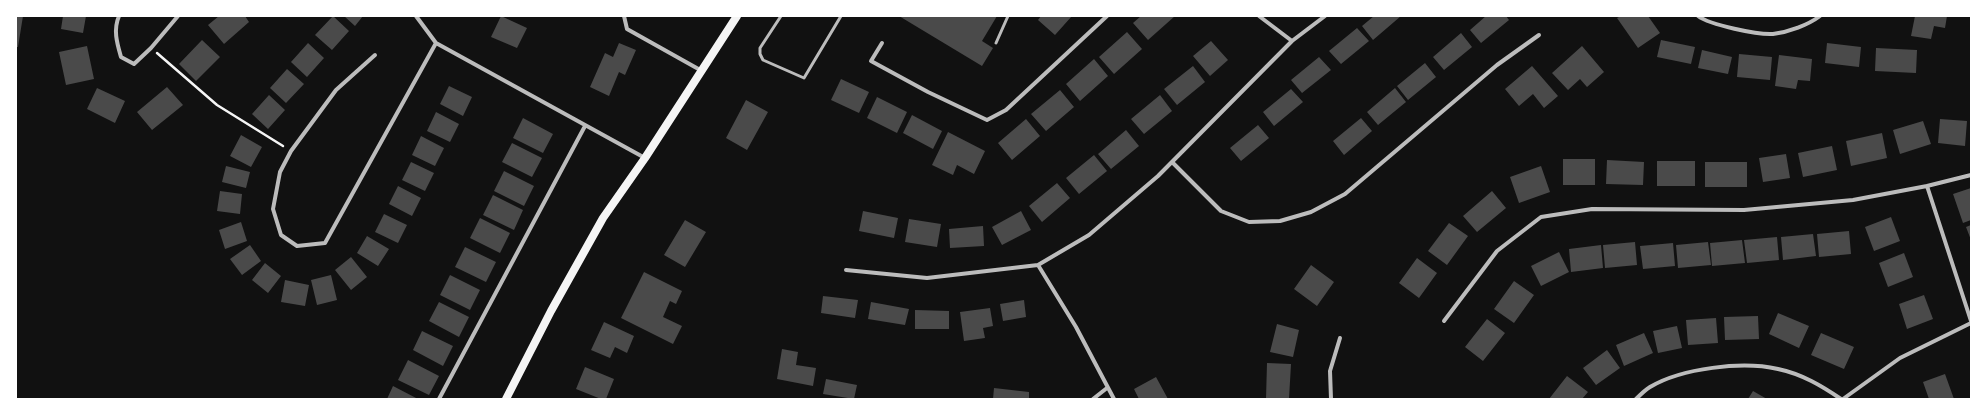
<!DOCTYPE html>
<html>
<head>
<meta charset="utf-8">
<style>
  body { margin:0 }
  #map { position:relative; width:1987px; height:415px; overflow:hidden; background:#111; font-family:"Exo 2",sans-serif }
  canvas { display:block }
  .frame { position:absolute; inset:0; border:17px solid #fff; pointer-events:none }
</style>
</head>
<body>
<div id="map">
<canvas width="1987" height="415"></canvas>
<div class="frame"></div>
</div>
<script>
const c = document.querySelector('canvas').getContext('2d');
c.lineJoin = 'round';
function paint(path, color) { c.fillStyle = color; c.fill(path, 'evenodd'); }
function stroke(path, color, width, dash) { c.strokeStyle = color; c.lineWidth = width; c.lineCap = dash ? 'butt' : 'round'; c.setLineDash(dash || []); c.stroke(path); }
const building = new Path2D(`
  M16 16H23L18 47H16Z
  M63 16H86L83 33 61 29Z
  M219 16H245L249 22 224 44 208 25Z
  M333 16 349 31 332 50 315 35Z
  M344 16H363L355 26Z
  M501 16 527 28 517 48 491 37Z
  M899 16H997L982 41 993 48 982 66Z
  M1041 16H1072L1055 35 1038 20Z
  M1141 16H1175L1148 40 1133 23Z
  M1374 16H1401L1373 40 1362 26Z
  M1486 16H1506L1509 20 1481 43 1470 30Z
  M1621 16H1648L1660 33 1638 48 1617 18Z
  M1915 16H1947L1945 28 1934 26 1931 39 1911 36Z
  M1357 28 1369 41 1341 64 1329 51Z
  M1127 32 1142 49 1114 74 1099 57Z
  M1461 33 1472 47 1444 70 1433 57Z
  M202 40 220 57 196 81 179 64Z
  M1661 40 1695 47 1691 64 1657 57Z
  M1211 41 1228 60 1210 76 1193 56Z
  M308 43 324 58 307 77 291 62Z
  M619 43 636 50 625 75 619 72 609 96 590 87 605 53 613 57Z
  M1827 43 1861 47 1859 67 1825 63Z
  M87 46 94 79 66 85 59 52Z
  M1582 46 1604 72 1587 87 1580 79 1568 90 1552 73Z
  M1876 48 1917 50 1916 73 1875 71Z
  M1702 50 1732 57 1728 74 1698 68Z
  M1739 54 1772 57 1770 80 1737 77Z
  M1779 55 1812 59 1810 81 1798 80 1796 89 1775 86Z
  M1319 57 1331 70 1302 93 1291 80Z
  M1094 59 1108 76 1080 101 1066 84Z
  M1425 63 1436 77 1408 100 1397 86Z
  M1193 66 1205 82 1177 105 1164 89Z
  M1532 66 1558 96 1544 108 1533 94 1519 106 1505 89Z
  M287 69 304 84 286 103 270 88Z
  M841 79 869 92 859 113 831 100Z
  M449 86 472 97 463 116 440 104Z
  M167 87 183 105 152 130 137 112Z
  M97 88 125 101 115 123 87 109Z
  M1395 88 1406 102 1378 125 1367 112Z
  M1291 89 1303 102 1274 126 1263 112Z
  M1060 90 1074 107 1046 131 1031 114Z
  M269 95 285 110 268 129 252 114Z
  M1160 95 1172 111 1144 134 1131 119Z
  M877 97 907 112 897 133 867 118Z
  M746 100 768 112 747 150 726 138Z
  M436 112 459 124 450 142 427 131Z
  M912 115 942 131 933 149 903 133Z
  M523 118 553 134 543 153 513 138Z
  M1361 118 1372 131 1344 155 1333 141Z
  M1026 119 1040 136 1012 160 998 143Z
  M1940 119 1967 121 1965 146 1938 143Z
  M1923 121 1931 144 1900 154 1893 130Z
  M1258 125 1269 138 1241 161 1230 148Z
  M1126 130 1139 146 1111 169 1098 154Z
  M948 132 985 151 974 174 957 165 953 175 932 165Z
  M1882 133 1887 158 1851 166 1846 141Z
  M241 135 262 147 251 167 230 156Z
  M421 136 444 148 435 166 412 155Z
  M512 143 542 158 532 177 502 162Z
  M1832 146 1837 170 1803 177 1798 153Z
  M1786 154 1790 178 1763 182 1759 158Z
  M1094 155 1107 171 1079 194 1066 178Z
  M1563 159H1595V185H1563Z
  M1607 160 1644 162 1643 185 1606 184Z
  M1657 161H1695V186H1657Z
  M411 162 434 173 425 191 402 180Z
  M1705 162H1747V187H1705Z
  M226 166 250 172 246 188 222 182Z
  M1541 166 1550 192 1519 203 1510 177Z
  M504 171 534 186 524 206 494 191Z
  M1057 183 1070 198 1042 222 1029 206Z
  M398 186 421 198 412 216 389 204Z
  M1971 188V220L1963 223 1953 194Z
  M220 191 242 194 240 214 217 211Z
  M1492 191 1506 208 1477 232 1463 216Z
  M493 195 523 210 514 230 483 215Z
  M863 211 898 218 894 238 859 231Z
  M1021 211 1031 230 1002 245 992 227Z
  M384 214 407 225 398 243 375 232Z
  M1891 217 1900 241 1874 251 1865 227Z
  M480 218 510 233 500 253 470 238Z
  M909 219 941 224 937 247 905 242Z
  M685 220 706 232 685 267 664 255Z
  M241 222 247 241 225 249 219 230Z
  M1449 223 1468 236 1447 265 1428 251Z
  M1971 225V240L1966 227Z
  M983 226 984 246 950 248 949 229Z
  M1849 231 1851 254 1819 257 1817 234Z
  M1813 234 1816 256 1783 260 1781 237Z
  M367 236 389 249 378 266 357 253Z
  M1777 237 1779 260 1747 263 1744 240Z
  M1742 240 1745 263 1712 266 1710 243Z
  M1635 242 1637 265 1605 268 1603 245Z
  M1708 242 1711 265 1678 268 1676 245Z
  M1673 243 1675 266 1643 269 1640 246Z
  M250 245 261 261 242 275 230 259Z
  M1601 245 1603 268 1571 272 1569 249Z
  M465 247 496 262 486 282 455 267Z
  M1559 252 1569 272 1541 286 1531 266Z
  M1904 253 1913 277 1888 287 1879 263Z
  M351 257 367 277 351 290 335 270Z
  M1417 258 1437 273 1419 298 1399 283Z
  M265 263 281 276 268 293 252 280Z
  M1311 265 1334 282 1317 306 1294 289Z
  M644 272 682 291 676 304 670 301 663 317 682 326 673 344 621 318Z
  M331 275 337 300 317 305 311 280Z
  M450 275 480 290 470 310 440 295Z
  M285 280 309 285 305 306 281 302Z
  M1514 281 1534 295 1514 323 1494 309Z
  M1924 295 1933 319 1907 329 1899 304Z
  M823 296 858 300 855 318 821 313Z
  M1024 300 1026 317 1003 321 1000 304Z
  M439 302 469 317 459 337 429 321Z
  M871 302 909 309 905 325 868 319Z
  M990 308 993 326 983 328 985 338 964 341 960 312Z
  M915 310 949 311V329H915Z
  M1778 313 1809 326 1799 348 1769 334Z
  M1758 316 1759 339 1725 340 1724 317Z
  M1716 318 1718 343 1688 345 1686 320Z
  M1487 319 1505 333 1483 361 1465 347Z
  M604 322 634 336 627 353 615 347 610 358 591 350Z
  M1277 324 1299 330 1293 357 1270 352Z
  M1677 326 1682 348 1658 353 1653 331Z
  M422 331 453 346 443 366 413 350Z
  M1644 333 1653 353 1624 366 1616 345Z
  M1821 333 1854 347 1844 369 1811 355Z
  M782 349 798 352 796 365 816 368 813 386 777 379Z
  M1607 350 1620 368 1596 385 1583 368Z
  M408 360 439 376 429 395 398 380Z
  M1267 363 1291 364 1289 399H1266Z
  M585 367 614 379 606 399H601L576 389Z
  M1945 374 1954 399H1929L1923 382Z
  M1567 376 1588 392 1582 399H1549Z
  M1156 377 1168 399H1139L1134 389Z
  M826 379 857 385 854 399 823 394Z
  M393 386 418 399H387Z
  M994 388 1029 392V399H993Z
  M1753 391 1767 399H1748Z`);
const path = new Path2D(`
  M157 53 217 105 283 146`);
const service = new Path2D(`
  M781 16 760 48V54L763 60 804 78 841 16
  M996 43 1008 16`);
const minor = new Path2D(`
  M119 16C113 30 117 43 121 57L134 64 151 48 178 16
  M416 16 436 43 645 158
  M624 16 627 29 702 71
  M1259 16 1292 41
  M1698 16C1710 25 1758 35 1773 34 1789 32 1808 25 1820 16
  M882 43 871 61 928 92 987 120 1006 110 1107 16
  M375 55 336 90 291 151 280 172 273 209 281 235 297 246 325 243 436 43
  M1172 162 1221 211 1249 222 1280 221 1311 212 1345 194 1497 65 1539 35
  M1927 186 1971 175
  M1038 265 1076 327 1114 399
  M846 270 927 278 1038 265 1089 235 1158 176 1292 41 1325 16
  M1444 321 1497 251 1541 217 1592 209 1744 210 1853 200 1927 186 1971 321
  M439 399 585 126
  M1093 399 1107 388
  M1331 399 1330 371 1340 338
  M1636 399C1640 395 1645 390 1650 387 1682 368 1742 361 1778 369 1802 374 1822 386 1841 399
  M1843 399 1900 358 1971 323`);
const secondary = new Path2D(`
  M506 399 551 311 603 218 645 158 737 16`);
paint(building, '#4a4a4a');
stroke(path, '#f5f5f5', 2.5);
stroke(service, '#bcbcbc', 3);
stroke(minor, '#bcbcbc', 4);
stroke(secondary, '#f5f5f5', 8);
</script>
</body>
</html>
